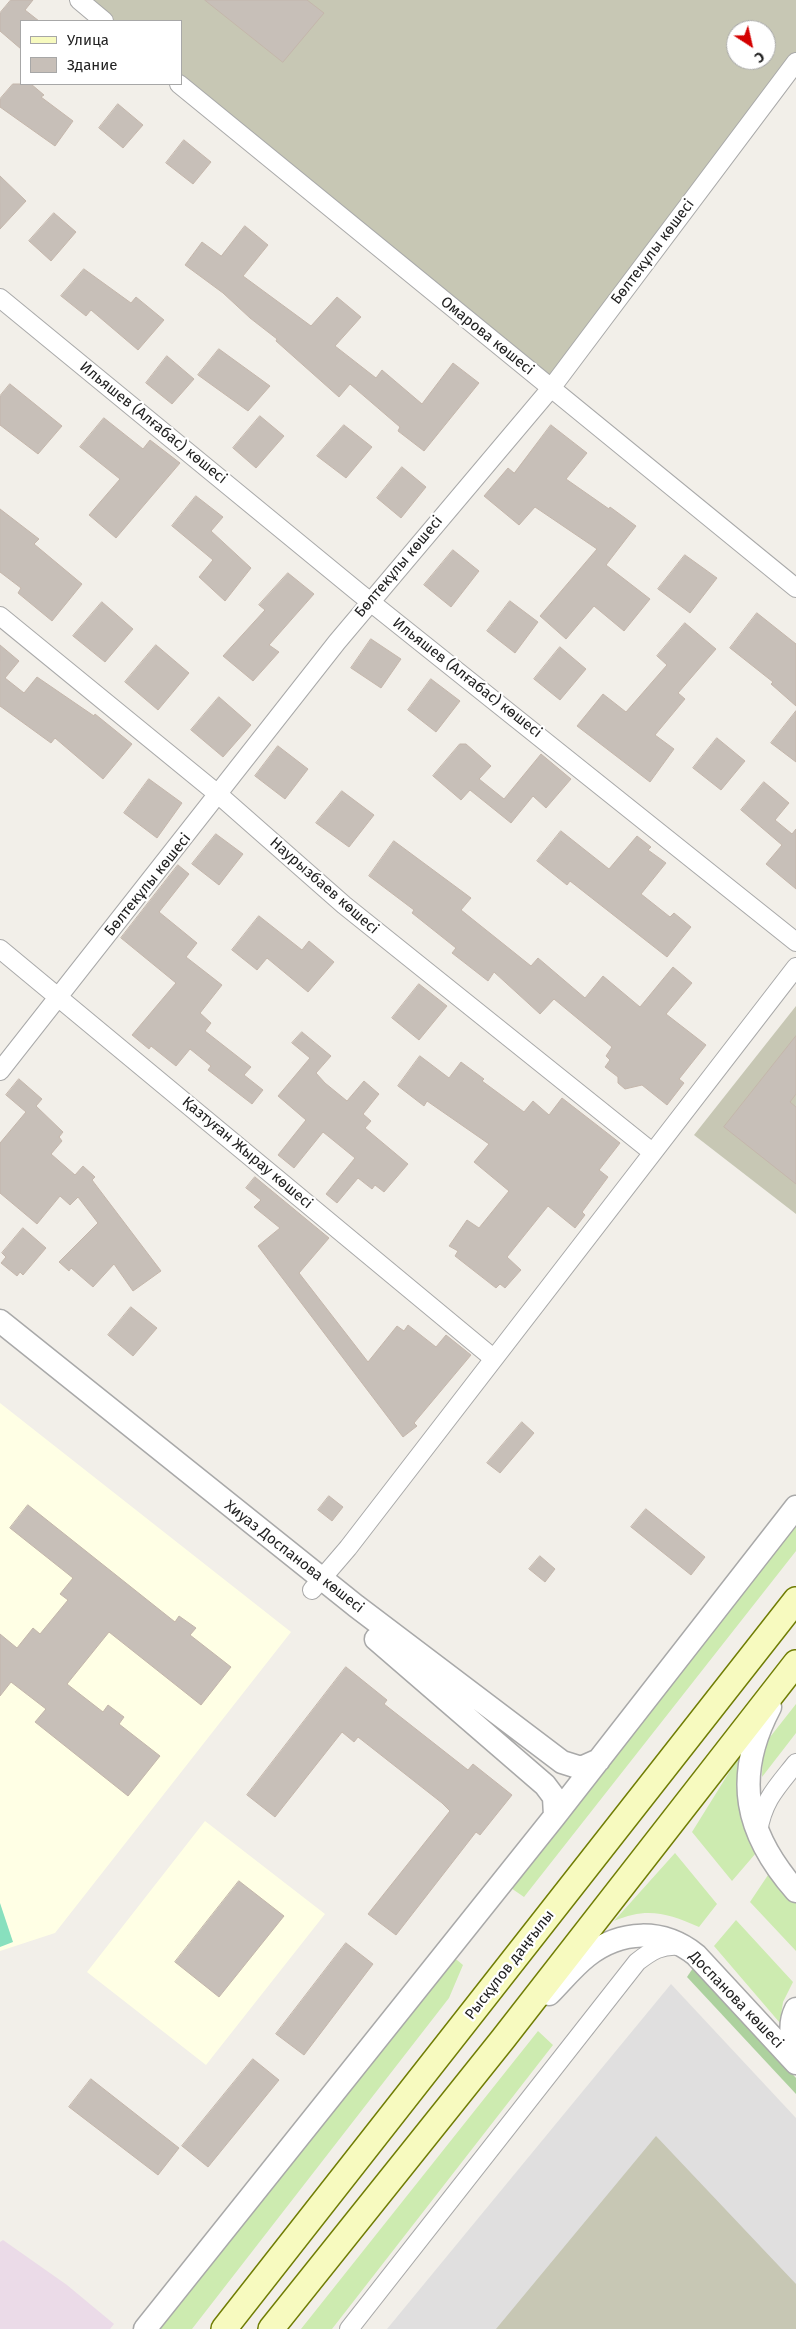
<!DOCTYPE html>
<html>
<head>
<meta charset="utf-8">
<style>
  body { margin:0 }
  #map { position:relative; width:796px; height:2329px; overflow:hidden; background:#f2efe9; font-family:"Fira Sans",sans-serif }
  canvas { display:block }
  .legend { position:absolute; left:20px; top:20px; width:162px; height:65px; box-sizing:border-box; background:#fff; border:1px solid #a7a7a7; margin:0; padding:6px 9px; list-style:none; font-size:15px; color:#222 }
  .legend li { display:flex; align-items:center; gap:10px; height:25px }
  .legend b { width:25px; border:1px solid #a7a7a7 }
  .north { position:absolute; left:726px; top:20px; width:50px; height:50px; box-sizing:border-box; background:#fff; border:1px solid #a7a7a7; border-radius:50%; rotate:145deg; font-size:14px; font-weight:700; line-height:20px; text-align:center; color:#222 }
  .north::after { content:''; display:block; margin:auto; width:18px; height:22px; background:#d40000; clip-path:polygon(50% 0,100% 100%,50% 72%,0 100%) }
</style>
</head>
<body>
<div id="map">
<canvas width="796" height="2329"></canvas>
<ul class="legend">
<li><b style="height:6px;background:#f7fabf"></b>Улица</li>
<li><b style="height:14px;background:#c7bfb8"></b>Здание</li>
</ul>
<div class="north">С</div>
</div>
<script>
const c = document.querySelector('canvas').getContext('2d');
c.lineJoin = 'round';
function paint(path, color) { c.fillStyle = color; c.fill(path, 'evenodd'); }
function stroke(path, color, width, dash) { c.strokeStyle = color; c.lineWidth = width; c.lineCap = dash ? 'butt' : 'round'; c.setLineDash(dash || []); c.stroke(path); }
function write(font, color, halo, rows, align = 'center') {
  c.font = font + ' "Fira Sans",sans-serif'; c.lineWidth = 4.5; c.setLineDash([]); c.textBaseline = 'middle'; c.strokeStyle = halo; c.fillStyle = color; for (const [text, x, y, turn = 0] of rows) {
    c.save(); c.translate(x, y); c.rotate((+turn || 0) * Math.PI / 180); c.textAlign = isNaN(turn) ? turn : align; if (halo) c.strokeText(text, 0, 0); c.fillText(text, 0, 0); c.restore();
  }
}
const residential = new Path2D(`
  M671 1984 796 2118V2329H387Z`);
const industrial = new Path2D(`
  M3 2240 67 2285 114 2324 110 2329H0V2242Z`);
const education = new Path2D(`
  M0 1403 291 1632 55 1933 0 1951Z
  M205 1821 325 1914 206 2065 87 1972Z`);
const construction = new Path2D(`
  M82 0H796V68L547 384 181 82V21H108ZM736 30H766V60H736Z
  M796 1006V1214L694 1135Z
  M656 2136 796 2284V2329H496Z`);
const grass = new Path2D(`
  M796 1518V1551L524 1897 508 1886Z
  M796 1704V1733L762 1777 763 1746Z
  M743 1750 756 1853 732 1881 692 1832Z
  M675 1853 717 1904 699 1927C667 1913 647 1907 614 1921Z
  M770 1872 796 1902V1951L750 1902Z
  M736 1920 793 1982 783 2002 780 2023 714 1946Z
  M451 1955 463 1965 449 1998 192 2329H159Z
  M538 2031 553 2045 332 2329H301Z`);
const forest = new Path2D(`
  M695 1965 796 2078V2094L687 1977Z`);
const pitch = new Path2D(`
  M0 1903 13 1942 0 1947Z`);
const building = new Path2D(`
  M11 0H33L25 10 39 21H21V49L0 31V13Z
  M205 0H307L324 13 283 62Z
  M13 84H31L44 95 41 97 73 121 55 146 0 107V99Z
  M118 104 143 125 123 148 99 128Z
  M184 140 211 162 193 184 166 163Z
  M0 176 26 201 0 229Z
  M54 213 76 232 51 261 29 241Z
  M245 226 268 245 243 276 311 326 337 297 361 317 335 346 376 378 382 370 422 404 453 363 479 383 424 451 398 431 400 427 350 384 339 397 276 341 277 339 250 318 223 293 185 265 202 242 221 256Z
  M84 269 131 303 136 297 164 320 138 350 91 310 86 316 61 296Z
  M219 349 270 386 248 411 198 375Z
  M167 356 194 379 172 404 146 383Z
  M10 384 62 426 38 454 0 425V396Z
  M260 416 284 436 256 468 233 448Z
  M104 418 143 449 150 440 180 463 116 538 89 515 120 479 80 447Z
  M344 425 372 447 346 478 317 456Z
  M551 425 587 453 566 479 609 509 610 507 636 526 606 565 650 599 624 631 594 606 566 639 540 616 597 549 535 507 519 525 484 496 508 468 514 473Z
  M402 467 426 487 401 518 377 498Z
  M196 496 223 517 211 531 251 568 225 601 199 577 213 560 172 526Z
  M0 509 39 539 34 544 82 584 52 621 18 593 21 588 0 572Z
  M453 550 479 571 451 607 424 585Z
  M685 555 717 578 690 613 658 589Z
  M288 573 314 594 269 645 279 652 253 681 223 656 265 610 259 605Z
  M510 601 538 622 515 653 487 631Z
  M102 602 133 629 105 662 73 636Z
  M757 613 796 644V706L771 684 773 682 730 648Z
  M685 623 716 649 678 693 685 699 655 735 674 749 650 782 577 726 603 694 626 712 667 665 657 656Z
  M371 639 401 659 381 688 351 668Z
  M0 645 19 661 5 678 24 693 37 677 94 716 95 714 132 744 103 779 55 738 51 743 0 706Z
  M156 645 189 673 158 710 125 682Z
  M560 647 586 669 560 700 534 679Z
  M431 679 460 701 436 732 408 710Z
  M219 697 251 725 223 757 191 730Z
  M796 711V762L771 743Z
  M717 738 745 761 721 790 693 768Z
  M460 744H466L491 766 479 779 504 799 541 754 571 779 546 808 533 796 511 823 470 790 461 800 433 776Z
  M278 746 308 769 285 799 255 776Z
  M149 779 182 803 157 838 124 813Z
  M764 782 789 803 775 820 792 834 796 829V889L766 864 782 845 741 810Z
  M342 791 374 815 349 847 316 823Z
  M561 831 609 869 637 836 651 847 648 850 666 863 641 894 670 917 674 913 691 927 667 957 570 881 567 885 537 861Z
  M216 834 243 854 219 885 192 864Z
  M394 841 471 898 461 910 531 966 538 958 585 998 603 976 640 1007 673 967 692 983 666 1014 706 1045 679 1079 684 1083 667 1105 642 1085 625 1089 618 1083V1077L605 1067 610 1060 606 1056 612 1047 554 999 540 1014 494 972 488 981 452 953 456 948 412 913 414 910 369 876Z
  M178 865 189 874 159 912 197 943 186 957 222 985 200 1013 211 1023 205 1031 251 1067 244 1075 263 1090 252 1104 208 1070 211 1066 190 1049 176 1066 151 1046 149 1049 132 1035 176 983 121 938Z
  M259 916 302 950 309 941 334 962 308 992 267 958 257 970 232 950Z
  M419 984 447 1006 419 1040 392 1018Z
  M302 1032 331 1056 316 1073 325 1083 347 1101 364 1081 379 1094 363 1114 371 1121 365 1128 408 1164 384 1192 375 1185 372 1189 358 1178 337 1203 326 1194 355 1158 323 1132 294 1168 278 1155 306 1120 278 1096 310 1058 292 1043Z
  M796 1036V1094L790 1102 796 1107V1184L724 1127Z
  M420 1056 449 1078 461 1062 484 1079 482 1081 524 1112 533 1101 549 1115 562 1098 620 1143 599 1170 608 1177 582 1212 585 1215 575 1228 548 1206 507 1257 521 1270 505 1288 500 1284 496 1288 455 1256 458 1251 449 1246 467 1220 479 1228 509 1191 474 1162 489 1144 427 1101 424 1106 398 1086Z
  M19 1079 42 1099 36 1106 63 1132 59 1137 62 1141 51 1154 75 1175 83 1166 95 1177 92 1180 161 1271 133 1291 114 1264 93 1287 71 1268 69 1271 59 1262 98 1223 78 1197 70 1205 60 1196 37 1224 0 1193V1143L26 1112 6 1095Z
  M255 1177 329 1238 299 1273 368 1362 397 1326 404 1331 408 1325 436 1347 446 1335 471 1355 414 1423 417 1426 403 1437 258 1246 280 1228 254 1207 261 1200 246 1188Z
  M23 1228 46 1248 23 1275 20 1272 17 1276 1 1263 6 1257 2 1253Z
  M131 1307 157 1328 133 1356 108 1335Z
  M522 1422 534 1433 500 1473 487 1463Z
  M329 1496 343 1507 332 1521 318 1510Z
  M28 1505 175 1622 179 1616 196 1628 190 1635 231 1667 201 1705 109 1632 67 1684 103 1712 108 1705 124 1717 119 1724 160 1756 128 1796 35 1722 46 1709 11 1682 0 1696V1634L17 1648 33 1628 40 1634 68 1600 60 1594 73 1578 10 1528Z
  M646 1509 705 1557 691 1575 631 1527Z
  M540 1556 555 1569 545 1582 529 1569Z
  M346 1667 387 1700 384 1704 468 1770 473 1764 512 1795 480 1835 476 1832 396 1935 368 1914 450 1811 442 1803 358 1737 354 1742 342 1732 275 1817 247 1795Z
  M239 1881 284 1916 219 1997 175 1962Z
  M346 1943 373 1964 304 2055 276 2034Z
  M253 2059 279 2080 208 2167 182 2146Z
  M91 2079 179 2148 158 2175 69 2107Z`);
const minor = new Path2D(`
  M79 0 104 21
  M179 84 796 588
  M0 298 358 592 796 942
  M0 616 219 795 344 905 652 1152
  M0 949 493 1358
  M0 1071 337 642 552 387 796 62
  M312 1590 348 1548 796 967
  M758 1832C763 1800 777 1787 796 1763
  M349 2329 637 1962C651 1951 662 1944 680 1946`);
const tertiary = new Path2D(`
  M0 1321 356 1606 562 1762 581 1768 599 1760
  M376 1639 545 1785 554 1797 555 1816
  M770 1707C733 1777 745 1833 796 1891
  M549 1994C561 1982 573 1967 587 1956 621 1930 662 1928 696 1955L796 2063
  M796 2009C789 2023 791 2036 796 2051
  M145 2329 555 1816 796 1507`);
const secondary = new Path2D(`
  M224 2329 796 1600
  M271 2329 503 2039 796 1663`);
const streetNames = [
  ["Бөлтекұлы көшесі",653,252,-53],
  ["Омарова көшесі",487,336,39],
  ["Ильяшев (Алғабас) көшесі",153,423,39],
  ["Бөлтекұлы көшесі",399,567,-50],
  ["Ильяшев (Алғабас) көшесі",467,678,38],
  ["Бөлтекұлы көшесі",148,885,-51],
  ["Наурызбаев көшесі",324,886,41],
  ["Қазтуған Жырау көшесі",247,1153,40],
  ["Хиуаз Доспанова көшесі",294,1557,38],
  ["Рысқұлов даңғылы",510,1965,-52],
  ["Доспанова көшесі",736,2000,46]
];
paint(residential, '#e0dfdf');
paint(industrial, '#ebdbe8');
paint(education, '#ffffe5');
paint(construction, '#c7c7b4');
paint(grass, '#cdebb0');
paint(forest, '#add19e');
paint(pitch, '#88e0be');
paint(building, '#c7bfb8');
stroke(building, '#c4b6ab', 1);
stroke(minor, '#a9a9a9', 20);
stroke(tertiary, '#a9a9a9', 25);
stroke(secondary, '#707d05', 28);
stroke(minor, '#fff', 18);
stroke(tertiary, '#fff', 22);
stroke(secondary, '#f7fabf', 25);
write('15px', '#222', '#fff', streetNames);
</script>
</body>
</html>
